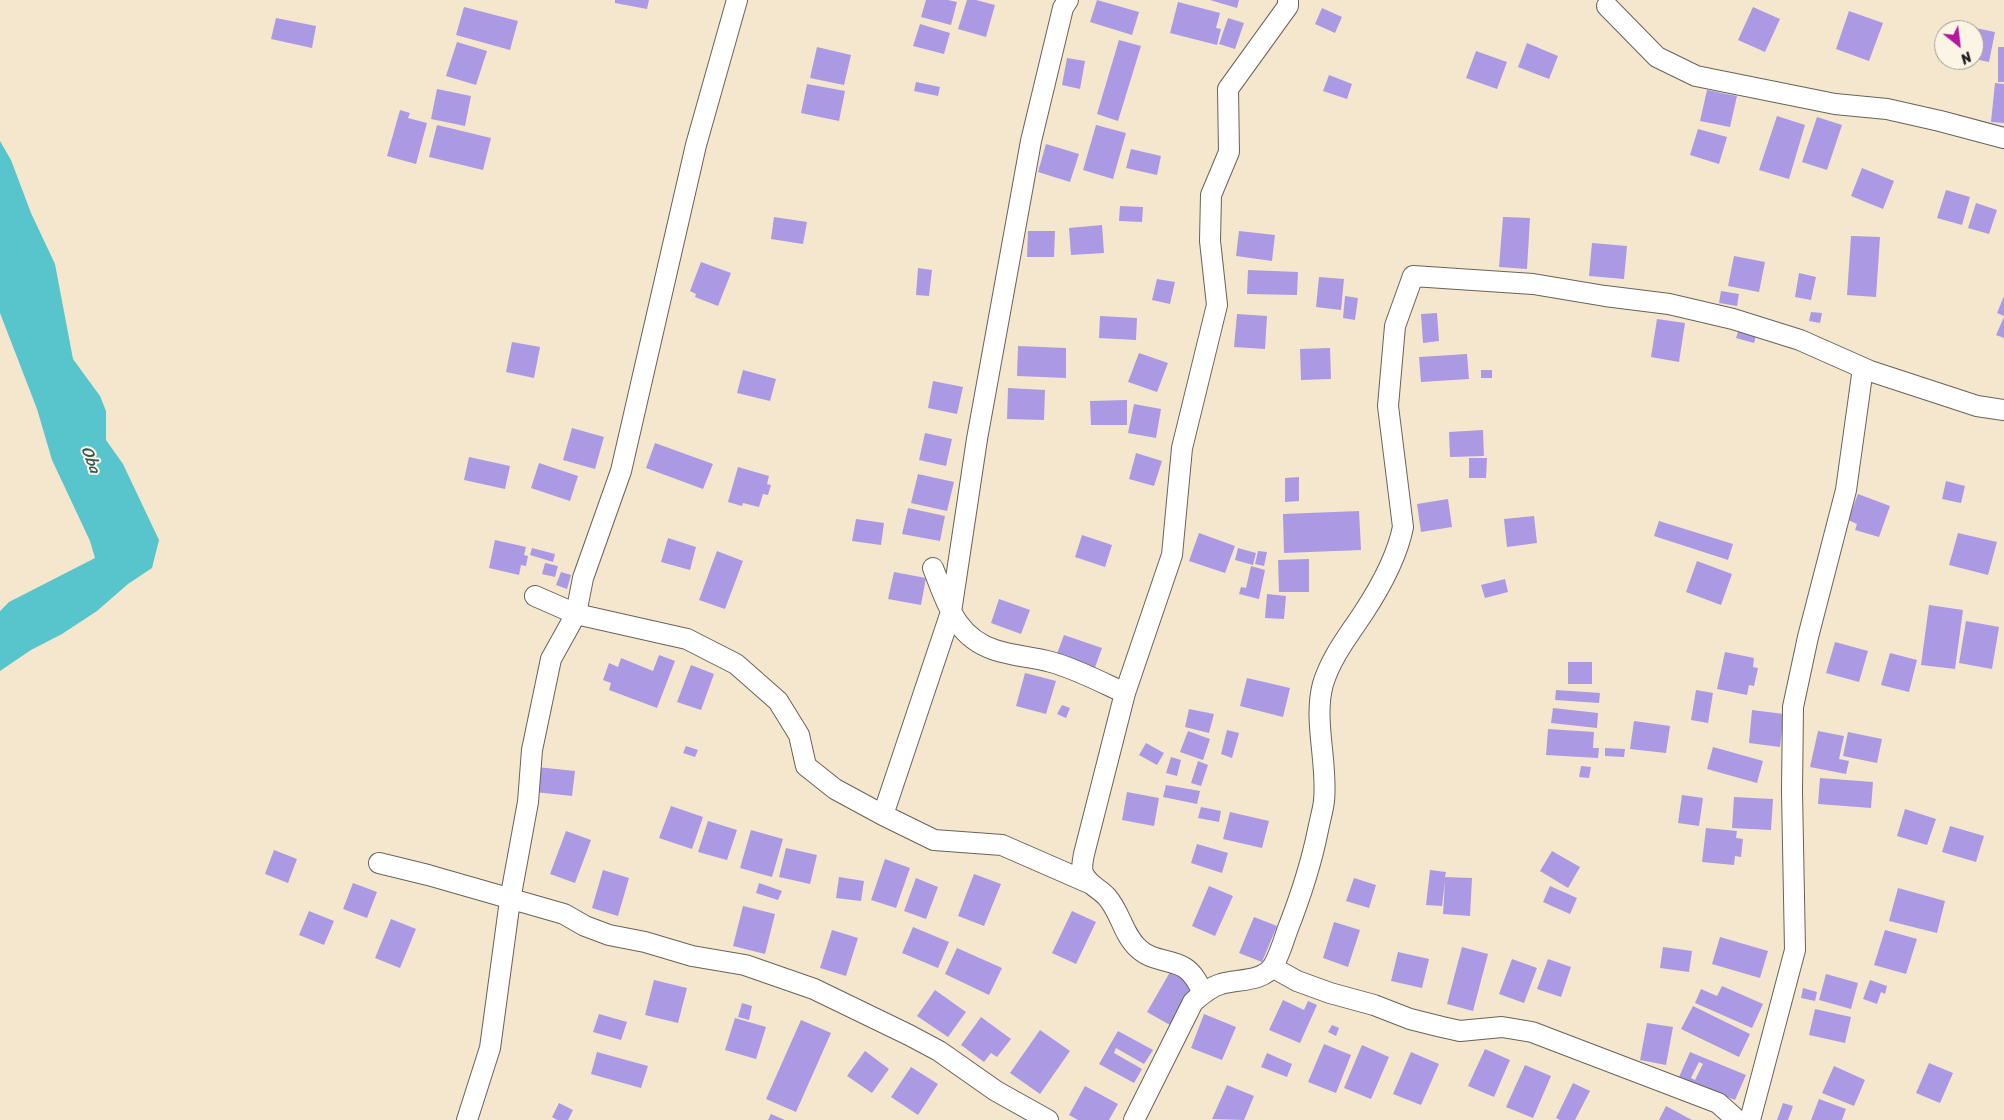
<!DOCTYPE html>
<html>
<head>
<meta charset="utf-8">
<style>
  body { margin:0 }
  #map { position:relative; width:2004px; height:1120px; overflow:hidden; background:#f5e7ce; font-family:Sriracha,sans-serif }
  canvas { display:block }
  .north { position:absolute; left:1934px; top:20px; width:50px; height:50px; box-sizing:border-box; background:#fcf5e5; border:1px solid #a29e95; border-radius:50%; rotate:151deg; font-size:14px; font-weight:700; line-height:20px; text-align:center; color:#1c1c1c }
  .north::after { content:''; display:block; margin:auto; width:18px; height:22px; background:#b5179e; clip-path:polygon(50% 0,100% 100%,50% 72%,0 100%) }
</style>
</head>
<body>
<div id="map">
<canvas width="2004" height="1120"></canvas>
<div class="north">N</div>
</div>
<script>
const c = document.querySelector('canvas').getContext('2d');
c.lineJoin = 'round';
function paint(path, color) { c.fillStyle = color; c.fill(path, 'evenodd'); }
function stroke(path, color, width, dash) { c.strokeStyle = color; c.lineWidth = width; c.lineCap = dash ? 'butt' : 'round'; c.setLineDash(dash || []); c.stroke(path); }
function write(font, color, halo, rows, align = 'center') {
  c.font = font + ' Sriracha,sans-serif'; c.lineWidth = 4; c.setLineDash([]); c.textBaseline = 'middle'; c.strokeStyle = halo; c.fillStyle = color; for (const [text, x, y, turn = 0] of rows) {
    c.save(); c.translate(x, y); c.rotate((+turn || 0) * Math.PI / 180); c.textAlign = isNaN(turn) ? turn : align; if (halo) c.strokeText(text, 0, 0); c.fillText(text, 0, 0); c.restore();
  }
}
const water = new Path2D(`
  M0 141 11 160 31 213 55 264 73 359 100 396 106 411V440L123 464 159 540 152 568 128 584 97 611 62 634 31 650 0 671V611L9 602 95 558 90 541 52 460 37 409 0 313Z`);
const building = new Path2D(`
  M615 0H649L647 9 615 3Z
  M926 0H948L957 2 951 25 921 17Z
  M967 0H976L995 5 986 37 958 29Z
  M1097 0 1139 12 1132 35 1090 22Z
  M1210 0H1239L1237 8Z
  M1178 2 1220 13 1216 28 1221 29 1217 45 1170 33Z
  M464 7 518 21 510 50 456 35Z
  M1753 7 1780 19 1765 52 1738 40Z
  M1322 8 1342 17 1335 33 1315 24Z
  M1849 11 1883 23 1869 61 1836 49Z
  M276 18 316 26 312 48 271 39Z
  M1228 18 1244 23 1235 49 1219 44Z
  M920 24 950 33 944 54 913 46Z
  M1961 25 1995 32 1989 62 1974 59V30H1960Z
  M1119 40 1141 46 1118 121 1097 114Z
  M457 42 487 51 476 85 446 76Z
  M1527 43 1558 56 1549 79 1518 67Z
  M817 47 851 55 844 85 810 78Z
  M1998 47H2004V82H1998Z
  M1476 51 1507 62 1497 89 1466 78Z
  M1067 58 1085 61 1080 89 1062 85Z
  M1329 75 1352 84 1347 99 1323 91Z
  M916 82 940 87 938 96 914 91Z
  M1995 83 2004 84V123L1991 122Z
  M807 84 845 91 839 121 801 113Z
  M437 89 471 96 465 126 431 119Z
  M1707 90 1737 96 1730 127 1700 121Z
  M400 110 410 113 408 118 427 123 416 164 387 156Z
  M1777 116 1805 125 1789 179 1759 170Z
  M1817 117 1842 125 1827 170 1802 162Z
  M437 125 491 138 483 170 429 157Z
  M1096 125 1126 133 1113 179 1083 170Z
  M1698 129 1727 137 1719 164 1690 155Z
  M1046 144 1079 154 1070 182 1038 172Z
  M1131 149 1161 156 1157 175 1126 168Z
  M1862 168 1894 181 1883 209 1851 196Z
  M1946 190 1970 197 1962 225 1937 218Z
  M1976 203 1997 210 1989 234 1968 228Z
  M1120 206 1143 207 1142 222 1119 221Z
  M774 217 807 222 803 244 771 239Z
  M1503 217 1530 218 1527 269 1499 267Z
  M1102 225 1104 253 1071 255 1069 228Z
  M1028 231H1055L1054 257H1027Z
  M1239 231 1275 235 1272 261 1236 256Z
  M1851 236 1880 237 1876 297 1847 295Z
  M1592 243 1627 246 1624 279 1589 276Z
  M1734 256 1765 262 1759 292 1728 286Z
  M701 262 731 273 718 306 695 297 696 294 690 291Z
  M918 268 932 270 929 296 916 295Z
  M1248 270 1298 272 1297 295 1247 294Z
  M1799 273 1816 277 1811 300 1795 297Z
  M1319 277 1344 279 1341 310 1316 307Z
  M1157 279 1175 282 1170 304 1152 300Z
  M1721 291 1739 294 1737 306 1719 303Z
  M1345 296 1358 298 1355 320 1343 318Z
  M2004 296V316L1997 313Z
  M1811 312 1822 313 1820 323 1809 321Z
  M1437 313 1439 341 1423 343 1421 314Z
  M1237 314 1267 316 1265 349 1234 347Z
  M1100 316 1137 318 1136 340 1099 338Z
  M2004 317V338L1996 335Z
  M1657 319 1685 323 1679 362 1651 357Z
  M1739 329 1757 333 1754 343 1736 338Z
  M512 342 540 347 534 378 506 372Z
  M1018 346 1066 348V378L1017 376Z
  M1330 348 1331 379 1301 380 1300 349Z
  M1139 353 1168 363 1157 392 1128 382Z
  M1467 354 1469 379 1421 382 1419 357Z
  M743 370 776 379 770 401 737 393Z
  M1481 370H1492V378H1481Z
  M933 381 963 387 957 414 928 408Z
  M1008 388 1045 390 1044 420 1007 419Z
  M1127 400V425H1091L1090 401Z
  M1134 404 1161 409 1156 438 1128 433Z
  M572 428 604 437 595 469 563 460Z
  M1483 430 1484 456 1450 457 1449 432Z
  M925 433 952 439 946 466 919 460Z
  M655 443 713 464 703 489 646 468Z
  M1136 453 1162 461 1154 486 1129 479Z
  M469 457 510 466 505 489 464 480Z
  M1469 458H1487L1486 478H1469Z
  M539 463 578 476 570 501 531 488Z
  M738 467 769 476 767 484 771 485 768 495 763 494 759 507 743 503 742 506 728 502Z
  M918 474 954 482 947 511 911 503Z
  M1299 477V501L1285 502V478Z
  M1946 481 1965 486 1961 503 1942 499Z
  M1858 494 1890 506 1879 537 1855 530 1857 524 1848 520Z
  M1448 499 1452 527 1421 532 1417 504Z
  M908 508 945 516 940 541 902 534Z
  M1359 511 1361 550 1284 553 1283 514Z
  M1534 516 1537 543 1507 547 1504 519Z
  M856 519 884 523 881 545 852 541Z
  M1659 521 1733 544 1728 560 1654 536Z
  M1199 533 1235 546 1225 573 1189 561Z
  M1958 533 1997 542 1988 575 1949 565Z
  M1082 535 1112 545 1105 567 1075 557Z
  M668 538 696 547 690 570 661 562Z
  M495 540 526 547 524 555 528 556 526 566 521 565 519 575 489 568Z
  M532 548 555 554 553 562 530 555Z
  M1238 548 1256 553 1253 565 1235 560Z
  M717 551 743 561 725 609 699 600Z
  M1258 551 1267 552 1264 566 1255 564Z
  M1309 559V592H1279L1278 560Z
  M1697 561 1732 574 1721 605 1686 592Z
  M545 563 558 566 555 577 542 574Z
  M1251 566 1265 570 1259 599 1239 594 1241 587 1246 588Z
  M561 572 571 575 567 589 556 585Z
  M894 572 926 578 921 605 888 599Z
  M1505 579 1508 592 1485 598 1481 585Z
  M1267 594 1286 596 1284 619 1265 618Z
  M999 599 1030 610 1021 634 991 623Z
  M1929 605 1963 610 1955 669 1921 665Z
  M1966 621 1999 627 1992 669 1959 663Z
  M1064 635 1102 648 1093 673 1055 659Z
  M1835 642 1868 651 1859 682 1826 673Z
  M1725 652 1754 658 1753 667 1758 668 1754 686 1749 685 1747 695 1717 689Z
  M1890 653 1917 660 1909 692 1881 685Z
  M659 655 675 661 657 708 609 690 611 683 603 680 609 663 618 667 621 658 653 671Z
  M1568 662H1592V684H1568Z
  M691 665 714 674 701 710 677 702Z
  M1025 673 1056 681 1046 714 1016 706Z
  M1247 678 1290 688 1283 717 1240 706Z
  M1556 690 1600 693 1599 703 1555 700Z
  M1696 690 1713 693 1708 723 1691 720Z
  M1062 705 1070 708 1066 718 1057 714Z
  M1553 708 1598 713 1597 728 1551 723Z
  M1189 709 1214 714 1209 733 1185 727Z
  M1752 710 1784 714 1780 747 1749 743Z
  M1634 721 1670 726 1666 753 1630 749Z
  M1548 729 1594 732 1593 748H1599L1598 758 1546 755Z
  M1227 730 1239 733 1232 758 1221 754Z
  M1188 731 1210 739 1203 760 1180 752Z
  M1818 731 1844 736 1839 759 1849 761 1846 774 1810 767Z
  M1848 732 1882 739 1877 763 1843 756Z
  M1146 743 1164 753 1157 765 1139 755Z
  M686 746 698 750 695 757 683 753Z
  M1713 747 1763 761 1757 783 1707 769Z
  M1605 748 1625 749 1624 757 1605 756Z
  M1171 757 1181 760 1177 776 1166 773Z
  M1198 761 1208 765 1201 786 1191 783Z
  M1581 766 1591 767 1589 778 1579 777Z
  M537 767 575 771 572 796 534 792Z
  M1820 778 1873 782 1871 808 1818 804Z
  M1166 785 1200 791 1197 804 1163 797Z
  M1127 792 1159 798 1154 826 1122 820Z
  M1682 795 1703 798 1699 826 1678 823Z
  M1734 797 1773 799 1771 830 1732 828Z
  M671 806 703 817 692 849 659 838Z
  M1201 807 1221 811 1219 822 1198 818Z
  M1905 809 1936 819 1927 845 1897 836Z
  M1230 812 1269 821 1262 848 1223 839Z
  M708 821 737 830 727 860 698 852Z
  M1950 826 1984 836 1976 862 1942 852Z
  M1706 828 1737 831 1736 838 1743 839 1741 857 1735 856 1734 865 1702 862Z
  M751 830 783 839 772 877 740 868Z
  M566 831 591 840 575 883 550 874Z
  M1197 844 1228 853 1222 873 1191 863Z
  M786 848 817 855 810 884 779 877Z
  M274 850 297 859 288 883 265 874Z
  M1552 851 1580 867 1568 888 1540 871Z
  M885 859 910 868 896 908 871 900Z
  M603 870 629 878 618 916 592 908Z
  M1430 870 1446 872 1445 877 1472 878 1470 916 1443 914 1445 881 1442 906 1426 905Z
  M974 874 1001 884 984 926 958 916Z
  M839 877 864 881 861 901 836 898Z
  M916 878 938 887 926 919 904 911Z
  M1354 878 1376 885 1369 908 1346 901Z
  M353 883 377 892 367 918 343 909Z
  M759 883 782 891 778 900 756 893Z
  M1209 886 1233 896 1215 936 1192 926Z
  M1550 886 1577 898 1570 914 1543 902Z
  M1898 888 1945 901 1937 933 1889 921Z
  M743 906 775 914 765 954 733 946Z
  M309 911 334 921 324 945 299 935Z
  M1072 911 1096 922 1076 964 1052 953Z
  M1254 917 1277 926 1262 962 1239 953Z
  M391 919 416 929 400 968 375 958Z
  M1334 922 1360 930 1348 967 1323 958Z
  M913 927 949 942 938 968 902 953Z
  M832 930 858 938 846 976 820 968Z
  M1885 930 1917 939 1906 974 1874 965Z
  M1720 937 1768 951 1760 978 1712 964Z
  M1462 947 1488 954 1473 1011 1447 1004Z
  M1663 947 1692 951 1689 972 1660 968Z
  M957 948 1002 968 989 995 945 974Z
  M1398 952 1429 959 1422 988 1391 981Z
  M1512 959 1537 968 1524 1003 1499 994Z
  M1548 959 1571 967 1561 997 1537 989Z
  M1170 972 1193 985 1170 1025 1147 1012Z
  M1826 974 1858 983 1851 1009 1819 1000Z
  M654 980 687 988 678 1023 645 1015Z
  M1870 980 1887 986 1885 994 1881 992 1877 1004 1863 999Z
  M1722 986 1763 1004 1752 1028 1695 1003 1701 989 1717 996Z
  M1803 988 1817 992 1815 1001 1801 998Z
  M935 990 966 1012 948 1037 917 1016Z
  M1283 1000 1304 1010 1308 1001 1317 1005 1300 1043 1269 1030Z
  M742 1003 752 1006 749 1020 738 1017Z
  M1693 1006 1750 1034 1739 1057 1681 1029Z
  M1815 1009 1851 1017 1845 1043 1809 1035Z
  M599 1014 627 1022 621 1040 593 1032Z
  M1204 1014 1236 1027 1222 1060 1191 1048Z
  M981 1017 1011 1039 997 1057 991 1053 984 1062 961 1045Z
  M735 1018 766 1027 756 1059 725 1050Z
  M801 1020 831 1033 796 1112 766 1099Z
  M1647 1023 1673 1027 1666 1065 1640 1060Z
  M1332 1025 1339 1028 1336 1036 1328 1032Z
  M1040 1030 1070 1051 1040 1094 1010 1073Z
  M1118 1031 1153 1050 1144 1064 1116 1048 1114 1053 1142 1069 1134 1083 1099 1064Z
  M1324 1044 1351 1055 1336 1093 1308 1082Z
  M1362 1045 1389 1057 1371 1099 1344 1088Z
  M1485 1049 1510 1060 1494 1097 1468 1086Z
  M865 1051 889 1069 872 1093 847 1076Z
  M597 1052 648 1066 641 1088 591 1074Z
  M1411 1052 1439 1064 1421 1105 1393 1094Z
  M1690 1052 1746 1075 1735 1100 1679 1077ZM1699 1062 1703 1064 1695 1080 1691 1078Z
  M1267 1053 1292 1064 1287 1077 1261 1067Z
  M1929 1063 1953 1073 1940 1103 1916 1093Z
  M1525 1065 1551 1076 1533 1118 1506 1107Z
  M1834 1066 1865 1080 1854 1106 1822 1093Z
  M911 1067 938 1084 918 1115 891 1097Z
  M1573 1083 1590 1091 1575 1120H1560L1556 1118Z
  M1227 1085 1254 1096 1244 1120 1212 1119Z
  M1085 1086 1118 1104 1109 1120H1078L1069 1115Z
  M1819 1099 1846 1109 1842 1120H1811Z
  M559 1103 573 1110 568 1120H557L552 1117Z
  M1783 1103 1793 1106 1788 1120H1777Z
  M1666 1106 1692 1120H1659Z
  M771 1114 785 1120H768Z`);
const street = new Path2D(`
  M737 0 696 145 621 471 583 578 576 614 687 639 736 664 778 701 799 735 806 766 835 789 883 815 934 840 1002 845 1089 883
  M1607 6 1657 57 1696 76 1835 104 1887 109 1940 121 2004 138
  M933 568C947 603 955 637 995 650 1013 656 1033 657 1051 662 1074 668 1103 683 1125 693
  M883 815 951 612 977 439 1031 141 1063 8 1068 0
  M379 863 428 875 564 914 585 926 609 935 645 942 692 956 745 965 814 989 909 1035 939 1051 996 1091 1048 1120
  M1272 967 1297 981 1330 993 1374 1005 1410 1019 1442 1027 1460 1031 1502 1027 1532 1032 1718 1103 1737 1120
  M1203 993C1198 983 1194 974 1185 968 1172 959 1153 962 1139 949 1123 935 1121 913 1107 897 1099 888 1088 885 1083 873 1081 867 1083 860 1084 854L1125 693 1172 555 1182 448 1217 305 1210 241 1211 195 1229 152 1228 89 1288 6V0
  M467 1120 490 1048 510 900 528 802 532 750 551 659 576 614 535 596
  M1134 1120 1193 1002C1201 995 1210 987 1221 984 1237 979 1263 982 1273 966 1279 956 1283 943 1287 931 1300 898 1311 865 1318 830 1320 820 1323 810 1324 801 1328 763 1313 720 1323 684 1331 657 1349 635 1364 612 1381 586 1397 557 1403 527L1388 406 1395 326 1413 276 1533 284 1605 296 1669 304 1733 319 1800 340 1870 371 1977 406 2004 410
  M1750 1120 1795 950 1792 791 1793 707 1808 637 1846 490 1863 368`);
const waterNames = [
  ["Oba",90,460,70]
];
paint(water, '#58c5cd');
paint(building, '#ac99e4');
stroke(street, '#68635a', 22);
stroke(street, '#fff', 20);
write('italic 16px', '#31575a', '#fcf5e5', waterNames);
</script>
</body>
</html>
